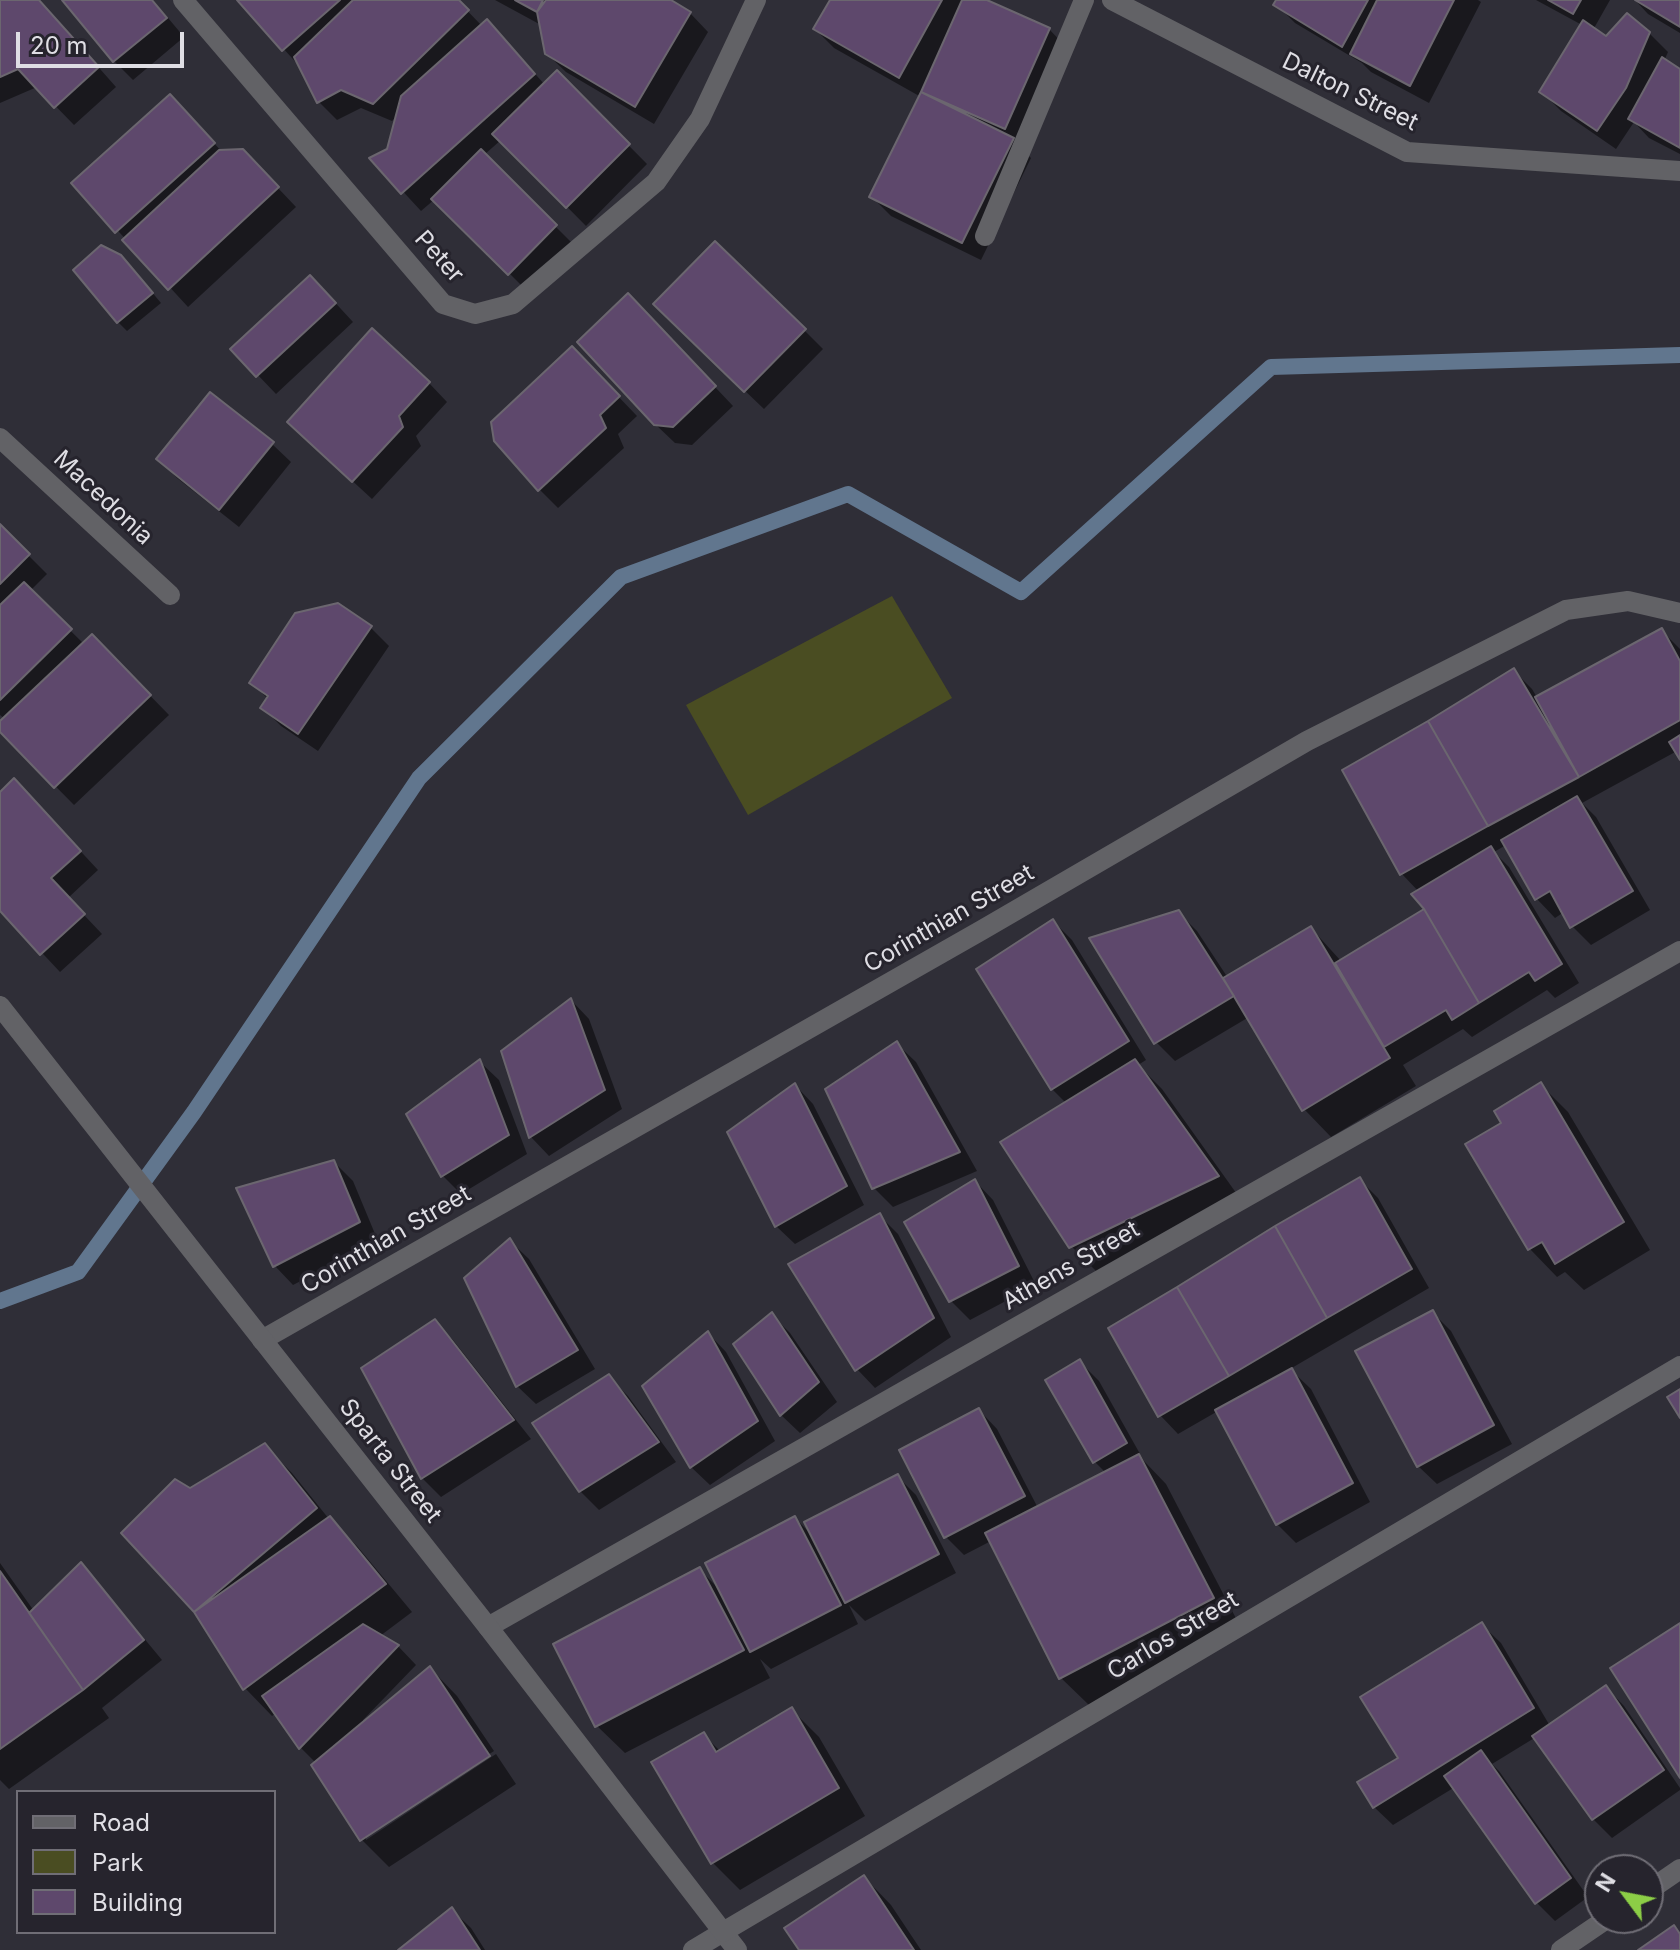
<!DOCTYPE html>
<html>
<head>
<meta charset="utf-8">
<style>
  body { margin:0 }
  #map { position:relative; width:1680px; height:1950px; overflow:hidden; background:#2f2e37; font-family:Inter,sans-serif }
  canvas { display:block }
  .legend { position:absolute; left:16px; top:1790px; width:260px; height:144px; box-sizing:border-box; background:#26242d; border:2px solid #706e76; margin:0; padding:10px 14px; list-style:none; font-size:24px; color:#dfdee4 }
  .legend li { display:flex; align-items:center; gap:16px; height:40px }
  .legend b { width:40px; border:2px solid #706e76 }
  .north { position:absolute; left:1584px; top:1854px; width:80px; height:80px; box-sizing:border-box; background:#26242d; border:2px solid #706e76; border-radius:50%; rotate:302deg; font-size:22px; font-weight:700; line-height:32px; text-align:center; color:#dfdee4 }
  .north::after { content:''; display:block; margin:auto; width:28px; height:36px; background:#8cce46; clip-path:polygon(50% 0,100% 100%,50% 72%,0 100%) }
  .scale { position:absolute; left:16px; top:32px; width:168px; height:36px; box-sizing:border-box; border:4px solid #dfdee4; border-top:0; padding-left:10px; font-size:24px; line-height:28px; white-space:nowrap; color:#dfdee4; -webkit-text-stroke:6px #26242d; paint-order:stroke }
</style>
</head>
<body>
<div id="map">
<canvas width="1680" height="1950"></canvas>
<ul class="legend">
<li><b style="height:10px;background:#626266"></b>Road</li>
<li><b style="height:22px;background:#4a4d22"></b>Park</li>
<li><b style="height:22px;background:#5e486c"></b>Building</li>
</ul>
<div class="north">N</div>
<div class="scale">20 m</div>
</div>
<script>
const c = document.querySelector('canvas').getContext('2d');
c.lineJoin = 'round';
function paint(path, color) { c.fillStyle = color; c.fill(path, 'evenodd'); }
function stroke(path, color, width, dash) { c.strokeStyle = color; c.lineWidth = width; c.lineCap = dash ? 'butt' : 'round'; c.setLineDash(dash || []); c.stroke(path); }
function write(font, color, halo, rows, align = 'center') {
  c.font = font + ' Inter,sans-serif'; c.lineWidth = 6; c.setLineDash([]); c.textBaseline = 'middle'; c.strokeStyle = halo; c.fillStyle = color; for (const [text, x, y, turn = 0] of rows) {
    c.save(); c.translate(x, y); c.rotate((+turn || 0) * Math.PI / 180); c.textAlign = isNaN(turn) ? turn : align; if (halo) c.strokeText(text, 0, 0); c.fillText(text, 0, 0); c.restore();
  }
}
const green = new Path2D(`
  M892 596 952 698 748 815 686 705Z`);
const shadow = new Path2D(`
  M0 0H39L116 87 74 125 37 87 0 103Z
  M65 0H153L184 37 133 80 114 61Z
  M239 0H457L482 26 505 40 545 85 557 73 647 164 586 226 501 140 484 155 574 245 528 292 435 199 421 211 373 159 389 150 398 115 392 121 361 108 337 120 318 101 302 69Z
  M495 0H667L690 13 708 32 654 124 566 72 546 53 541 25Z
  M832 0H981L1049 29 1067 48 1022 149 1031 158 981 260 891 216 872 197 921 97 834 48 815 29Z
  M1279 0H1478L1481 2 1429 103 1371 72 1362 63 1295 23 1276 4Z
  M1536 0H1610L1593 30 1606 39 1649 33 1668 52 1664 61 1680 71V154L1649 138 1634 122 1616 149 1561 111 1542 92 1582 25Z
  M1635 0H1680V33L1648 14Z
  M189 115 222 152 261 170 296 207 188 307 74 183Z
  M130 266 161 303 127 331 118 322Z
  M329 296 353 322 276 394 233 349Z
  M647 315 733 406 692 445 675 443 655 424Z
  M674 323 804 330 823 349 764 409Z
  M591 368 637 416 618 434 624 448 558 508 539 489Z
  M429 383 447 402 416 436 421 446 372 499 309 441Z
  M272 444 291 462 239 527 177 478 159 459Z
  M0 527 47 574 30 591 84 644 92 636 169 715 74 805 0 730V724L5 719 0 715Z
  M370 627 389 646 318 751 281 726 263 708 268 699 251 682Z
  M1661 630 1680 649V756L1677 751 1582 803 1596 817 1650 910 1591 945 1572 926 1564 912 1555 918 1537 899 1506 845 1494 852 1509 867 1579 983 1555 998 1547 990 1472 1037 1463 1029 1403 1065 1416 1086 1331 1137 1304 1109 1249 1017 1175 1061 1156 1042 1178 912 1197 931 1228 978 1311 928 1341 961 1427 910 1419 892 1402 874 1344 771 1429 722 1513 670 1532 689 1538 699Z
  M0 795 33 800 98 870 68 898 102 934 60 972 0 908Z
  M1053 921 1072 940 1146 1060 1138 1065 1162 1089 1244 1204 1099 1274 1071 1246 1067 1104 1052 1089 979 970Z
  M571 1000 589 1019 622 1109 549 1156 531 1137 503 1051Z
  M897 1044 916 1062 977 1171 893 1207 874 1188 828 1089Z
  M480 1062 499 1080 527 1154 461 1194 442 1175Z
  M795 1085 813 1104 864 1205 795 1244 776 1226Z
  M1541 1085 1568 1112 1650 1250 1584 1290 1565 1272 1557 1277 1530 1249 1467 1145 1503 1124Z
  M334 1162 353 1181 378 1241 293 1285 275 1266Z
  M1360 1180 1378 1198 1429 1288 1290 1369 1311 1389 1370 1502 1296 1543 1277 1524 1218 1411 1178 1434 1160 1415Z
  M975 1181 993 1200 1036 1285 970 1320 951 1301Z
  M879 1215 898 1234 951 1337 875 1388 857 1369Z
  M510 1241 529 1259 595 1369 536 1404 517 1386Z
  M1433 1313 1451 1331 1512 1444 1437 1484 1418 1466Z
  M772 1315 790 1333 837 1402 800 1433 781 1415 736 1344Z
  M435 1321 453 1340 531 1439 441 1497 422 1478 364 1369Z
  M708 1333 726 1352 775 1441 710 1485 691 1467Z
  M1080 1362 1099 1381 1144 1461 1166 1484 1240 1626 1089 1705 1061 1678 991 1541 964 1555 945 1536 979 1410 997 1429 1038 1508 1106 1473 1095 1462Z
  M609 1377 628 1396 676 1462 599 1510 580 1491Z
  M264 1445 292 1473 329 1519 357 1546 412 1612 380 1636 398 1646 416 1665 363 1720 365 1723 430 1668 457 1696 494 1751 366 1835V1840L496 1754 516 1784 389 1867 362 1840 314 1765 316 1763 301 1748 276 1713 272 1716 245 1688 196 1611 190 1491Z
  M897 1476 916 1495 956 1573 865 1621 849 1605 858 1624 771 1669 760 1659 770 1678 625 1753 597 1726 699 1569 721 1591 795 1518 812 1535Z
  M0 1563 34 1611 81 1565 99 1584 162 1660 102 1708 109 1718 9 1789 0 1780Z
  M1482 1625 1501 1643 1550 1726 1606 1687 1624 1706 1680 1788V1790L1612 1838 1593 1819 1536 1737 1492 1764 1499 1771 1588 1897 1555 1921 1537 1903 1455 1787 1393 1825 1374 1807 1400 1758Z
  M792 1710 819 1737 865 1816 740 1890 712 1862 703 1734 721 1752Z
  M864 1877 891 1905 921 1950H801Z
  M452 1910 471 1928 485 1950H401Z`);
const stream = new Path2D(`
  M0 1301 78 1272 194 1112 419 778 621 577 848 494 1021 592 1271 367 1680 355`);
const building = new Path2D(`
  M0 0H39L99 67 54 108 18 69 0 77Z
  M62 0H152L167 18 113 62Z
  M237 0H340L282 51Z
  M353 0H459L469 10 373 104 341 90 317 103 294 57Z
  M515 0H543L537 12Z
  M546 0H671L691 12 635 107 545 54 537 12Z
  M830 0H942L899 78 813 29Z
  M962 0H987L1050 28 1005 129 921 92Z
  M1276 0H1368L1342 47 1273 5Z
  M1377 0H1454L1410 86 1350 54Z
  M1548 0H1581L1573 14Z
  M1635 0H1680V27Z
  M1627 13 1650 32 1626 88 1597 131 1539 92 1583 20 1606 36Z
  M487 19 535 74 401 194 369 158 387 149 401 96Z
  M1662 57 1680 69V148L1628 119Z
  M557 70 630 144 566 208 492 134Z
  M921 92 1014 138 962 243 869 197Z
  M170 94 215 143 115 233 71 183Z
  M243 149 279 187 168 290 122 240 219 150Z
  M481 149 557 225 508 275 431 199Z
  M715 241 806 329 744 392 653 304Z
  M101 245 121 255 153 293 117 323 73 270Z
  M310 275 336 303 256 377 230 349Z
  M628 293 716 386 673 427 654 425 577 342Z
  M372 328 430 382 399 416 403 427 352 482 287 422Z
  M572 346 620 396 600 415 606 428 538 491 494 441 491 422Z
  M210 392 274 442 219 510 156 459Z
  M0 524 30 554 0 584Z
  M24 582 72 629 0 700V605Z
  M338 603 372 626 298 734 260 708 268 696 249 683 295 613Z
  M1662 628 1680 661V720L1579 777 1535 697Z
  M92 634 151 695 54 788 0 732V721Z
  M1514 668 1579 777 1488 826 1428 721Z
  M1428 721 1488 826 1400 875 1342 770Z
  M1680 735V760L1669 742Z
  M14 778 81 851 51 878 85 914 40 955 0 911V792Z
  M1577 796 1633 891 1570 928 1550 891 1535 900 1501 840Z
  M1491 846 1562 964 1535 981 1529 972 1479 1003 1424 909 1411 894Z
  M1424 909 1479 1003 1452 1020 1446 1010 1384 1047 1335 963Z
  M1179 910 1234 996 1154 1044 1089 938Z
  M1053 919 1129 1041 1051 1090 976 969Z
  M1311 926 1390 1058 1302 1111 1223 978Z
  M571 998 605 1090 529 1138 501 1051Z
  M897 1041 960 1152 872 1189 825 1089Z
  M480 1059 509 1135 441 1177 406 1114Z
  M1135 1059 1219 1176 1069 1248 1000 1142Z
  M1541 1082 1624 1222 1555 1264 1542 1242 1528 1250 1465 1144 1501 1123 1494 1111Z
  M795 1083 847 1186 775 1227 727 1132Z
  M334 1160 360 1222 273 1267 236 1188Z
  M1360 1177 1412 1269 1327 1318 1275 1226Z
  M975 1179 1019 1266 949 1302 904 1222Z
  M880 1213 934 1318 855 1371 788 1264Z
  M1275 1226 1327 1318 1229 1376 1177 1287Z
  M510 1238 578 1350 516 1387 464 1278Z
  M1177 1287 1229 1376 1158 1417 1108 1328Z
  M1433 1310 1494 1425 1417 1467 1355 1351Z
  M772 1312 819 1382 780 1416 733 1344Z
  M435 1319 514 1420 421 1479 361 1368Z
  M708 1331 758 1421 690 1468 642 1386Z
  M1080 1359 1127 1443 1093 1463 1045 1380Z
  M1292 1368 1353 1483 1276 1525 1215 1410Z
  M609 1374 659 1442 579 1492 532 1423Z
  M1680 1389V1418L1667 1397Z
  M979 1408 1025 1496 944 1538 899 1450Z
  M265 1443 317 1508 194 1612 121 1533 175 1479 190 1488Z
  M1139 1454 1214 1598 1059 1679 985 1533Z
  M898 1474 939 1554 845 1603 804 1522Z
  M330 1516 386 1584 243 1690 194 1612Z
  M795 1516 841 1605 750 1652 705 1563Z
  M81 1562 144 1640 83 1690 29 1613Z
  M700 1567 744 1650 595 1727 553 1644Z
  M0 1571 83 1690 0 1749Z
  M1482 1622 1534 1708 1373 1808 1357 1782 1398 1758 1360 1697Z
  M1680 1623V1778L1610 1668Z
  M363 1624 399 1645 299 1749 262 1696Z
  M430 1666 490 1756 360 1841 311 1765Z
  M1606 1685 1664 1770 1592 1820 1532 1736Z
  M792 1707 839 1788 711 1864 651 1762 704 1732 716 1752Z
  M1481 1750 1571 1878 1535 1904 1444 1776Z
  M864 1875 914 1950H799L784 1928Z
  M452 1907 480 1950H398Z
  M1674 1925 1680 1934V1950H1638Z`);
const minor = new Path2D(`
  M183 0 443 304 475 314 513 304 656 182 700 119 756 0
  M1112 0 1407 152 1680 171
  M985 236 1084 0
  M0 438 170 595
  M262 1340 982 930 1307 741 1566 610 1628 601 1680 613
  M488 1627 1680 951
  M1648 1891 1680 1869
  M693 1950 723 1932 737 1950
  M1561 1950 1608 1918`);
const tertiary = new Path2D(`
  M0 1006 488 1627 723 1932 1680 1366`);
const streetNames = [
  ["Dalton Street",1350,92,26],
  ["Peter",439,257,48],
  ["Macedonia",103,498,43],
  ["Corinthian Street",949,919,-30],
  ["Corinthian Street",386,1240,-30],
  ["Athens Street",1071,1266,-30],
  ["Sparta Street",390,1461,52],
  ["Carlos Street",1173,1636,-31]
];
paint(green, '#4a4d22');
paint(shadow, '#0007');
stroke(stream, '#61768e', 16);
paint(building, '#5e486c');
stroke(building, '#6b666f', 2);
stroke(minor, '#626266', 20);
stroke(tertiary, '#626266', 20);
write('24px', '#dfdee4', '#26242d', streetNames);
</script>
</body>
</html>
